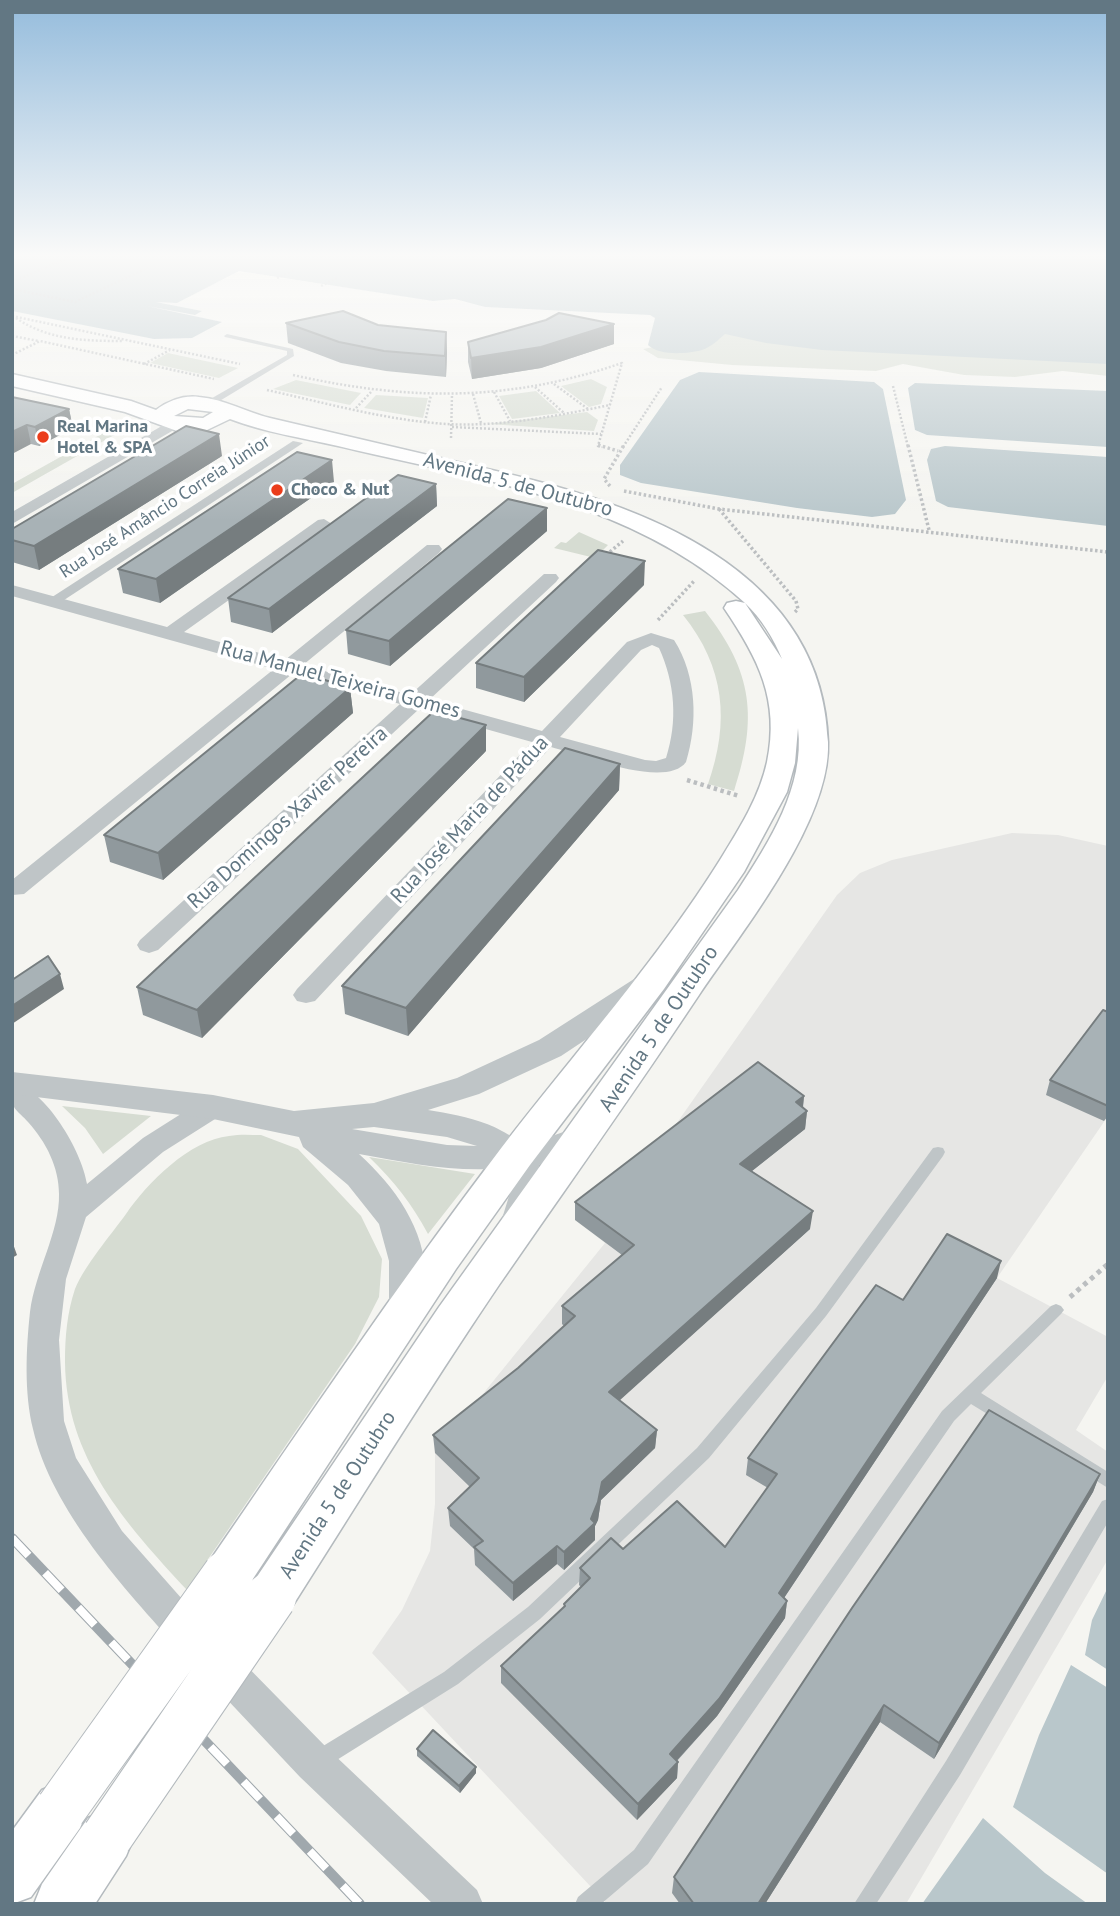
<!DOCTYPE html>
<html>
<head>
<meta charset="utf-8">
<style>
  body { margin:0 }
  #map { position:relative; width:1120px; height:1916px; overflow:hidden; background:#f5f5f1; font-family:"PT Sans",sans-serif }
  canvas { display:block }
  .frame { position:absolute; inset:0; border:14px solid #627783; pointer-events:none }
</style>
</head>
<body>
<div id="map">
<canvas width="1120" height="1916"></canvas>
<div class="frame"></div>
</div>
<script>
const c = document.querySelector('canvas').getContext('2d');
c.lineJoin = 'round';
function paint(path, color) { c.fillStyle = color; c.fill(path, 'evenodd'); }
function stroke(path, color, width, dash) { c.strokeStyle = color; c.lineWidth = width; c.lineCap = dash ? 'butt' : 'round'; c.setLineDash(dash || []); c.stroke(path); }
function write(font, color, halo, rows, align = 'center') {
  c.font = font + ' "PT Sans",sans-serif'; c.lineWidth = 7; c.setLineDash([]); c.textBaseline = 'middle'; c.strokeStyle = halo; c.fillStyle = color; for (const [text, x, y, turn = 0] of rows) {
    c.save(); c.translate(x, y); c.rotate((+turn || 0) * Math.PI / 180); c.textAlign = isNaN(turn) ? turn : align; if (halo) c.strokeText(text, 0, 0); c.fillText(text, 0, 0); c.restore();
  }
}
const built = new Path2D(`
  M1012 833 1058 835 1108 846V1116L997 1278 1108 1337V1376L1076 1430 1108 1452V1559L906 1904H607L372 1653 402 1610 430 1551 435 1504V1453L605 1243 575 1220 648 1164 837 895 860 873 892 860Z`);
const green = new Path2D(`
  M724 333 1108 363V376L1063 371 1015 377 964 375 903 364 876 371 732 365 658 358 643 349Z
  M168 353 238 368 219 378 150 363Z
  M591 379 607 387 601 404 589 407 561 386Z
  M296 380 361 393 350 405 273 389Z
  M536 391 560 413 512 419 499 396Z
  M376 395 428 398 423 418 364 408Z
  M587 412 598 420 594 431 488 424Z
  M105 432 116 434 12 493V484Z
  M579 532 608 545 595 558 554 548 561 542 566 543Z
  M705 611C753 672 758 718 734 791L708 784C730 722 725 667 683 615Z
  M62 1106 151 1116 103 1154 85 1128Z
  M261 1135 298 1149 361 1216 382 1259 379 1297 355 1344 187 1590C125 1523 66 1458 65 1362 65 1337 67 1313 75 1289 85 1265 110 1236 126 1214 147 1183 190 1140 229 1136 240 1134 251 1135 261 1135Z
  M369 1157 475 1174 428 1234C412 1204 394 1181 369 1157Z`);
const water = new Path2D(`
  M12 253H1108V364L822 350 766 343 725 334C718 340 711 347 702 350 687 354 659 356 648 345L655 318 650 315 485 307 455 299 433 301 239 271 177 303 156 302 202 311 195 315 147 306 222 322 192 338 154 339 12 311Z
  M699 372 874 382 883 389 906 500 895 514 872 517 797 508 641 483 620 475V465L680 380Z
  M915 383 1108 391V447L927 435 915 430 908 388Z
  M945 446 1108 457V526L948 507 936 501 927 460 931 449Z
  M1108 1587V1670L1085 1655 1092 1620Z
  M1071 1665 1108 1688V1874L1013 1807 1039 1735Z
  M983 1818 1045 1873 1088 1904H922Z`);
const pathFar3 = new Path2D(`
  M277 278 294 270
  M12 282 77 254
  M321 286 337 278
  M12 289 75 302 147 268
  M12 316 240 364
  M16 318C48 340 85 341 122 341
  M12 336 39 341
  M12 355 40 341 214 379
  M144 364 170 350
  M293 375C409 401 509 402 622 363L598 446 602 447
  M554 384 588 409
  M893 386 908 447
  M535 387 564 413
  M267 390C326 403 385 420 446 424 501 427 556 416 610 405
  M494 392 510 421
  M473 394 481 423
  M356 408 371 392
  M425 422 431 395
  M452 427 601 434
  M451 438 452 395
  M623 447 662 387`);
const pathFar2 = new Path2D(`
  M598 445 618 451
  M908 445 929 530
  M610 486 604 479 624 445
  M624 491 719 509 1108 552
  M719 509 796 601 798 609 795 612
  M606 555 623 541
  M658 620 695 580`);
const pathFar1 = new Path2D(`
  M687 780 739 796`);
const path = new Path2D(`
  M1070 1297 1108 1264`);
const service = new Path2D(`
  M227 334 293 349 294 356 213 405H207V401L287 355V351L225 337 224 336Z
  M938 1147 943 1148 945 1152 943 1156 826 1316 709 1458 540 1619 458 1684 324 1768 317 1771 310 1768 307 1761 310 1754 444 1672 528 1607 697 1448 816 1308 933 1148Z
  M1056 1304 1061 1306 1064 1310 1061 1314 981 1393 1108 1472V1488L971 1404 954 1421 648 1864 601 1904H575L578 1897 634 1850 942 1411 1051 1306Z
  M1108 1499V1522L960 1775 876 1904H854L946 1761 1102 1501Z`);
const pedestrian = new Path2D(`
  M293 441 303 443 58 604 53 605 46 601Z`);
const minor = new Path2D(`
  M174 419 182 424 179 427 12 524V512Z
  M324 519 332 524 330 528 184 632 285 660 427 545H439L442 549 439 553 303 665 410 695 544 574H556L559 578 556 582 429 700 542 731 627 642 651 633 674 640C697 676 698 723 686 762 666 790 578 754 551 747L315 1001 306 1003 297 1001 293 995 297 989 532 742 418 710 158 950 149 953 140 950 137 945 140 940 400 704 292 674 24 894 12 895V880L274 669 12 596V585L167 627 318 520ZM652 645 659 648C675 683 678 721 666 758L656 761 645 760 560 737 641 650Z
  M12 1081C46 1090 82 1151 87 1184L143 1138 203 1100 213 1097 223 1100 227 1107 223 1114 163 1152 86 1217 66 1279 59 1340 64 1421 76 1458 122 1531 205 1625 210 1637 205 1649 192 1654 179 1649C125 1590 51 1509 33 1429 24 1393 26 1349 30 1312 35 1272 60 1231 59 1194 59 1167 46 1142 28 1122 24 1117 17 1112 14 1107 10 1101 12 1088 12 1081Z
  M218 1645 231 1650 328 1749 477 1890 483 1904H433L300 1777 205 1676 200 1663 205 1650Z`);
const tertiary = new Path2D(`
  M645 976 656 979 660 986 656 993 561 1056 479 1094 428 1110C448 1113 468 1117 487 1124 497 1127 519 1142 527 1142 551 1141 572 1122 596 1129L601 1138 596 1147 539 1165 544 1193 531 1235 518 1239 505 1235 500 1225 510 1193 506 1168C455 1173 409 1163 359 1154 395 1187 425 1228 426 1279 427 1293 427 1303 421 1315L408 1320 395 1315 389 1305V1261L379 1224 348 1185 303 1147 299 1137 213 1119 12 1094V1072L213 1095 294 1111 374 1103 457 1078 539 1040 634 979ZM374 1127 447 1137 477 1146 447 1145 352 1129Z`);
const secondary = new Path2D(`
  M12 374 131 401 156 410C168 401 183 395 199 397 224 399 246 412 270 418 345 436 421 453 496 471 638 504 822 567 828 742 831 821 743 930 699 995 634 1093 566 1188 499 1285 426 1393 358 1503 288 1613L271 1620 254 1613 247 1597 254 1581 439 1307 738 890C769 842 805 787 798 728L795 763 787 792 744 872 664 989 530 1165 456 1269 245 1591 228 1597 211 1591 204 1575 211 1559C306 1420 400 1281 502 1147 575 1052 656 962 720 860 739 829 759 798 767 762 780 700 758 658 724 608L727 603 736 601 745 603C633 500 480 480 338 446 302 438 264 432 230 419L207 430 177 431 125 412 12 386ZM188 409 213 412 203 418 174 416ZM745 603C761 618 774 639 782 659Z
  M61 1782 80 1790 88 1809 80 1828 31 1897 12 1904V1831L42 1790Z
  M107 1810 126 1818 134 1837 126 1856 95 1904H34L42 1884 88 1818Z`);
const rail = new Path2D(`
  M12 1538 360 1904`);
const secondaryBridge = new Path2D(`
  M61 1809 228 1575
  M107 1837 271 1597`);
const wall = new Path2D(`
  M286 323 378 325 446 332 447 352 446 377 386 371 341 363 288 343Z
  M468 342 614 344 541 368 472 379 468 362Z
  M12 397 69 409 73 428 39 446 31 444Z
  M222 456 39 570 12 562V529Z
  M334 482 160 603 123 593 118 569Z
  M436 484 437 506 272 633 231 622 228 598Z
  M547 508V531L390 666 348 654 346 630Z
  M644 585 524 702 476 688V663Z
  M350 688 353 713 163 880 110 862 104 835Z
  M486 751 202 1038 143 1015 137 987Z
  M620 764 619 790 408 1036 345 1014 342 986Z
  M1108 1012V1116L1104 1121 1046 1095 1050 1080Z
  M804 1096 803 1108 807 1111 805 1129 752 1171 810 1229 619 1400 657 1430 655 1448 601 1500 598 1520 595 1526V1540L564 1570 557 1564 513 1601 475 1565 474 1549 450 1526 448 1508 470 1487 435 1453 433 1435 518 1368 564 1326 562 1324V1306L622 1255 575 1220V1202Z
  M997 1278 784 1598 787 1601 785 1618 717 1716 677 1761 678 1762 677 1778 637 1820 501 1683V1666L564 1607V1604L581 1587 579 1585 580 1568 623 1549 725 1547 768 1488 746 1475 748 1458 903 1300Z
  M1100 1474 1093 1492 934 1759 880 1722 765 1904H680L672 1893 674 1877Z
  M417 1749 476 1773 460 1793 417 1756Z`);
const shadedWall = new Path2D(`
  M614 324V344L541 368 472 379 471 358Z
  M446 332 447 352 446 377 445 356Z
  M69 409 73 428 39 446 35 427Z
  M27 425 31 444 12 454V432Z
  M219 434 222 456 39 570 34 546Z
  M332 460 334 482 160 603 156 579Z
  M436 484 437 506 272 633 269 609Z
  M547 508V531L390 666 389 641Z
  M645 561 644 585 524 702V677Z
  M350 688 353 713 163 880 158 853Z
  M486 725V751L202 1038 197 1010Z
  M620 764 619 790 408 1036 406 1008Z
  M60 974 64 989 12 1024V1006Z
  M804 1096 802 1114 796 1102Z
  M807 1111 805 1129 738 1182 740 1164Z
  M813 1211 810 1229 609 1410V1392Z
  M12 1241 17 1255 12 1258Z
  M1001 1261 997 1278 776 1610 779 1593Z
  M657 1430 655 1448 601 1500 598 1520 595 1526V1540L564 1570V1552L591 1519 602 1482Z
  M1100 1474 1093 1492 934 1759 939 1743Z
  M557 1546V1564L513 1601V1583Z
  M787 1601 785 1618 717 1716 668 1770 670 1754Z
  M884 1705 880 1722 765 1904H758Z
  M678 1762 677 1778 637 1820 638 1804Z
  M476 1767V1773L460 1793 459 1786Z`);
const building = new Path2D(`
  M343 311 378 325 446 332 445 356 384 351 339 342 286 323Z
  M559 313 614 324 541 347 471 358 468 342 546 320Z
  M12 397 69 409 35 427 27 425 12 432Z
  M186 426 219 434 34 546 12 540V529Z
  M297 452 332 460 156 579 118 569Z
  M398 475 436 484 269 609 228 598Z
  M508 499 547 508 389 641 346 630Z
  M598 550 645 561 524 677 476 663Z
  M303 673 350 688 158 853 104 835Z
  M434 711 486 725 197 1010 137 987Z
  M565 748 620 764 406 1008 342 986Z
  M48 956 60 974 12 1006V980Z
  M1103 1010 1108 1012V1106L1050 1080Z
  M758 1062 804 1096 796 1102 807 1111 740 1164 813 1211 609 1392 657 1430 602 1482 598 1502 591 1519 595 1523 564 1552 557 1546 513 1583 474 1547 483 1541 448 1508 479 1478 433 1435 518 1368 575 1316 562 1306 634 1245 575 1202Z
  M947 1234 1001 1261 779 1593 787 1601 719 1699 670 1754 678 1762 638 1804 501 1666 565 1606 564 1604 590 1578 580 1568 611 1538 623 1549 677 1501 725 1547 777 1474 748 1458 876 1285 903 1300Z
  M989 1410 1100 1474 939 1743 884 1705 758 1904H694L674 1877 852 1608Z
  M433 1730 476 1767 459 1786 417 1749Z`);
const markers = [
  [43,437,7,"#eb3d1b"],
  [277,490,7,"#eb3d1b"]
];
const farPoinames = [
  ["Real Marina",57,427],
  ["Hotel & SPA",57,448],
  ["Choco & Nut",291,490]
];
const farStreetnames = [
  ["Rua José Amâncio Correia Júnior",165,507,-33]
];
const streetNames = [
  ["Avenida 5 de Outubro",518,485,15],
  ["Rua Manuel Teixeira Gomes",340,680,15],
  ["Rua Domingos Xavier Pereira",288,818,-42],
  ["Rua José Maria de Pádua",470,820,-47],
  ["Avenida 5 de Outubro",659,1029,-56],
  ["Avenida 5 de Outubro",338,1495,-57]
];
paint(built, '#e6e6e4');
paint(green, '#d6dcd2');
paint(water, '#b9c7cb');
stroke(secondary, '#b4babe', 3);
stroke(pathFar3, '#bbbec0', 2.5, [2, 2]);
stroke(pathFar2, '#bbbec0', 3.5, [2.5, 2.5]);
stroke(pathFar1, '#bbbec0', 4.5, [3.5, 3.5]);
stroke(path, '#bbbec0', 5, [4.5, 4.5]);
paint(service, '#bfc5c7');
paint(pedestrian, '#bfc5c7');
paint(minor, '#bfc5c7');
paint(tertiary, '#bfc5c7');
paint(secondary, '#fff');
stroke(rail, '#a0a8ad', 10);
stroke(rail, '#fff', 8, [24]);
stroke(secondaryBridge, '#b4babe', 52, []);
stroke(secondaryBridge, '#fff', 50);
paint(wall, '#90999d');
paint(shadedWall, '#767d7f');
paint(building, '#a8b2b6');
stroke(building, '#767d7f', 2);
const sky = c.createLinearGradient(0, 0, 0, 521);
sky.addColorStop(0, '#95bcdc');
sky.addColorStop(0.49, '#fafaf9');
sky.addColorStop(1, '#fafaf900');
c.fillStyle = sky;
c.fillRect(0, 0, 1120, 521);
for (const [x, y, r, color] of markers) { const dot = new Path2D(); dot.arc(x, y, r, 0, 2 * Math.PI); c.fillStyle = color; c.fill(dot); stroke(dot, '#fff', 2.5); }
write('bold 18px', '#627783', '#fff', farPoinames, 'left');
write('18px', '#627783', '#fff', farStreetnames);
write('21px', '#627783', '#fff', streetNames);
</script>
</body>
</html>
